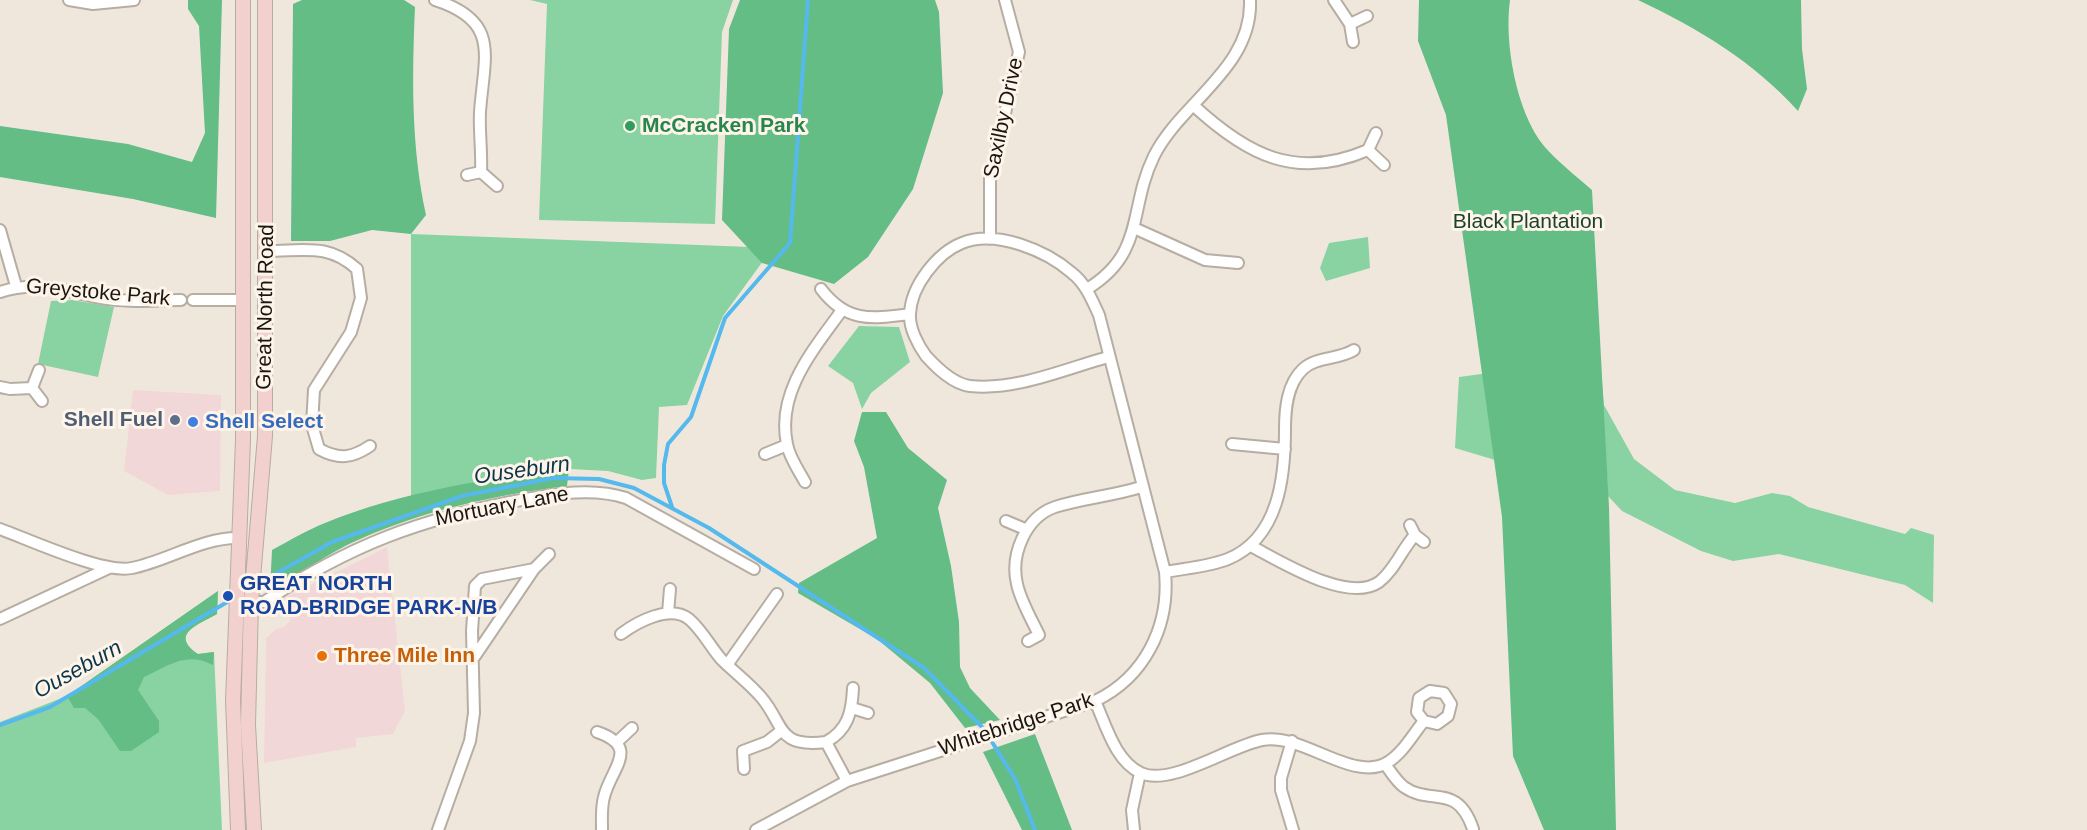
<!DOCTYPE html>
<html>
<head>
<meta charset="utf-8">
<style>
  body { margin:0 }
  canvas { display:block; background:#f0e7dc }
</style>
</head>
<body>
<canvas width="2087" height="830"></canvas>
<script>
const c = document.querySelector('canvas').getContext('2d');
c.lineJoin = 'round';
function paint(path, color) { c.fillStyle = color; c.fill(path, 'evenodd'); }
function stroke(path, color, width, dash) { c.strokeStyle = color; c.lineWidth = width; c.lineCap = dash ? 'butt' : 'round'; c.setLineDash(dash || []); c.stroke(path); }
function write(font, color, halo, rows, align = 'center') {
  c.font = font + ' Helvetica,sans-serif'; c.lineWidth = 6; c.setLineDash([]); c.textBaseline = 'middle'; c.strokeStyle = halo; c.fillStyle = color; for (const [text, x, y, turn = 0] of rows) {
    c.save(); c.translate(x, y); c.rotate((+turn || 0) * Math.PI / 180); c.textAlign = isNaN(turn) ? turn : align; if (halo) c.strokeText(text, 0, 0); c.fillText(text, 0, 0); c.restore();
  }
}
const commercial = new Path2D(`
  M133 390 221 395 220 491 168 495 124 471Z
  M387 547 405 711 393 734 356 738V747L264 763 266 638 276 629 284 627 290 621 292 612 284 598Z`);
const green = new Path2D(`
  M530 0H733L722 32 715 224 539 220 547 4Z
  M411 234 751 247 766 257 723 316 687 405 659 407 656 478 642 480 608 471 569 469 531 473 411 497Z
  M1368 237 1370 268 1326 281 1320 268 1329 243Z
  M72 300 114 307 98 377 38 364 51 301Z
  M859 326 899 327 910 362 871 393 862 409 853 383 828 366Z
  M1526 368 1602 382 1604 405 1634 459 1675 490 1735 503 1772 493 1790 496 1808 507 1905 534 1911 528 1934 535 1933 603 1905 585 1779 554 1733 561 1701 551 1622 511 1608 496 1607 475 1505 463 1455 448 1459 377Z
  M218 591 217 614C198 625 169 634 198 654L214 652 222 830H0V722L67 696Z`);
const forest = new Path2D(`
  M188 0H222L216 218 133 199 0 177V126L128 144 192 162 205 133 199 26 188 9Z
  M302 0H404L415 7C412 77 411 146 426 215L411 234 372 230 330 241H291L293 4Z
  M740 0H935L939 12 943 93 913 189 868 257 834 284 762 263 722 220 729 29Z
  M1419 0H1510C1504 42 1516 112 1544 146 1558 162 1576 176 1592 190L1609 507 1616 830H1544L1513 756 1502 517 1446 115 1418 41Z
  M1638 0H1801L1802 49 1807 89 1798 111C1753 61 1699 29 1638 0Z
  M862 412H886L908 448 947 480 938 508 951 566 959 622 960 667 970 688 1000 720 965 728 930 683 877 639 798 593 799 583 877 538 864 467 854 441Z
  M569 469 567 486C496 495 424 510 358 540 327 553 301 575 270 590L272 550C289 541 307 530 325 523 397 493 492 477 569 469Z
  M218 591 217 614C198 625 169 634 198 654L214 652 213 665C187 651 169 665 144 677L138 690 159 721V732L131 751H120L98 719 85 708H74L67 696Z
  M1035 734 1072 830H1022L983 752Z`);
const stream = new Path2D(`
  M672 507 664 483V465L668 444 691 417 725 318 790 243 808 0
  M256 585 332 542 462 496 553 478 599 479 634 488 709 528 924 668 984 729 1015 779 1035 830
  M0 725 50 707 234 598`);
const minor = new Path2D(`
  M69 0 93 4 134 0
  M435 0C501 21 484 56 480 112 479 131 482 152 481 172L497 186
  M1334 0 1350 24 1367 16
  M1350 24 1353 42
  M1193 105C1247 155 1296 181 1368 150L1376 133
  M1368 150 1384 165
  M467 175 481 172
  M1134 228 1205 260 1238 263
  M0 230 16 286
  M990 239V179L1019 52 1005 0
  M267 251C304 251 328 243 357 269L361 298 351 332 314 390 312 425 319 449C339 460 352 458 370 446
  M821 289C847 323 871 319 910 314
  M1087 289C1146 253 1128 209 1154 156 1180 103 1253 68 1250 0
  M0 292C36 280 65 291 101 298 127 303 155 300 181 300
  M193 300H243
  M39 370 32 388 42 401
  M0 387 10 389 32 388
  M1232 444 1285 449
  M765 454 787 445
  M805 482C799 471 789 457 787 444 776 392 814 349 842 310
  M1006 521 1025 529
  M0 529C30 540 104 574 132 568 167 561 203 537 239 538
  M1415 535 1424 542
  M1251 546C1280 561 1348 604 1379 582 1394 571 1402 549 1415 535L1410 525
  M1165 572C1186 568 1208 567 1228 559 1279 538 1285 477 1285 429 1285 409 1287 384 1303 369 1317 356 1338 360 1354 350
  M251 602H264C350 545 420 519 521 500 555 494 592 487 626 498L754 569
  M668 613 670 589
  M0 619 109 568
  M621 634C637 622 670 604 689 619 702 630 710 646 721 659 734 672 749 683 761 697 785 725 776 748 826 742L847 781
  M1028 641 1039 635C1031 618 1021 602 1017 584 1010 554 1026 517 1055 507 1083 498 1113 496 1141 487
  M475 656 534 569
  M727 665 777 594
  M1095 701C1106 725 1115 761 1141 773 1170 787 1230 746 1262 740 1302 732 1354 784 1388 762 1403 753 1413 734 1424 721L1417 712 1419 698 1430 691 1444 693 1451 704 1448 716 1437 724 1424 721
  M852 708 868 713
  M597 732C641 747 611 768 604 797 601 808 602 819 602 830
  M1292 741 1281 778V790L1293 830
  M617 742 632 728
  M826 742C848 730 852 712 853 688
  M1385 764C1391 772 1396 781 1404 787 1431 806 1457 782 1473 829
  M744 769 743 751 767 742 781 731
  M438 830 470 741 474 713 472 631 475 586 482 579 534 569 549 554
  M756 830 847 781 1095 701C1145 677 1170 626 1165 572L1099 315C1092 300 1086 284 1072 273 1047 251 996 229 962 243 937 253 911 286 910 314 909 328 918 345 926 356 937 368 953 384 970 386 1015 391 1065 369 1108 357
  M1134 830 1132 810 1140 773`);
const secondary = new Path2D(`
  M238 830 233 701 243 440V0
  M254 830 248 725 251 602 265 436V0`);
const markers = [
  [630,126,6,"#2e9e5b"],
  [175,420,6,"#5c6f8a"],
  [193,422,6,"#3f7fe0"],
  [228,596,6,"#1a4fb4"],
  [322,656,6,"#e8710a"]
];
const streetNames = [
  ["Saxilby Drive",1004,118,-78],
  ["Greystoke Park",98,293,5],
  ["Great North Road",266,307,-89],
  ["Mortuary Lane",502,507,-11],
  ["Whitebridge Park",1016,725,-18]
];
const leisureNames = [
  ["McCracken Park",642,126]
];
const parkNames = [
  ["Black Plantation",1528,222]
];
const serviceNames = [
  ["Shell Fuel",163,420]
];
const shopNames = [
  ["Shell Select",205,422]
];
const transitNames = [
  ["GREAT NORTH",240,584],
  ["ROAD-BRIDGE PARK-N/B",240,608]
];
const foodNames = [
  ["Three Mile Inn",334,656]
];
const waterNames = [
  ["Ouseburn",522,471,-8],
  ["Ouseburn",78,670,-29]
];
paint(commercial, '#f2d7d8');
paint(green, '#89d3a3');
paint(forest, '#63bd85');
stroke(stream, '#55b9ee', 4);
stroke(minor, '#b6ada3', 14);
stroke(secondary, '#b6ada3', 16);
stroke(minor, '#fff', 10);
stroke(secondary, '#f2d0ce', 14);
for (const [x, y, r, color] of markers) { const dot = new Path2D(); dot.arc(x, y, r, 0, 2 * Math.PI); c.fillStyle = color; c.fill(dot); stroke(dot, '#fef4e9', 2); }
write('21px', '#1a1713', '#fef4e9', streetNames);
write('bold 21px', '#27864d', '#fef4e9', leisureNames, 'left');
write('21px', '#1c422b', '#fef4e9', parkNames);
write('bold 21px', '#4e5e75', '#fef4e9', serviceNames, 'right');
write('bold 21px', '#366cbe', '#fef4e9', shopNames, 'left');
write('bold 21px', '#164399', '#fef4e9', transitNames, 'left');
write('bold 21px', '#c56008', '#fef4e9', foodNames, 'left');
write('italic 22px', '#0b374d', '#fef4e9', waterNames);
</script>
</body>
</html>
